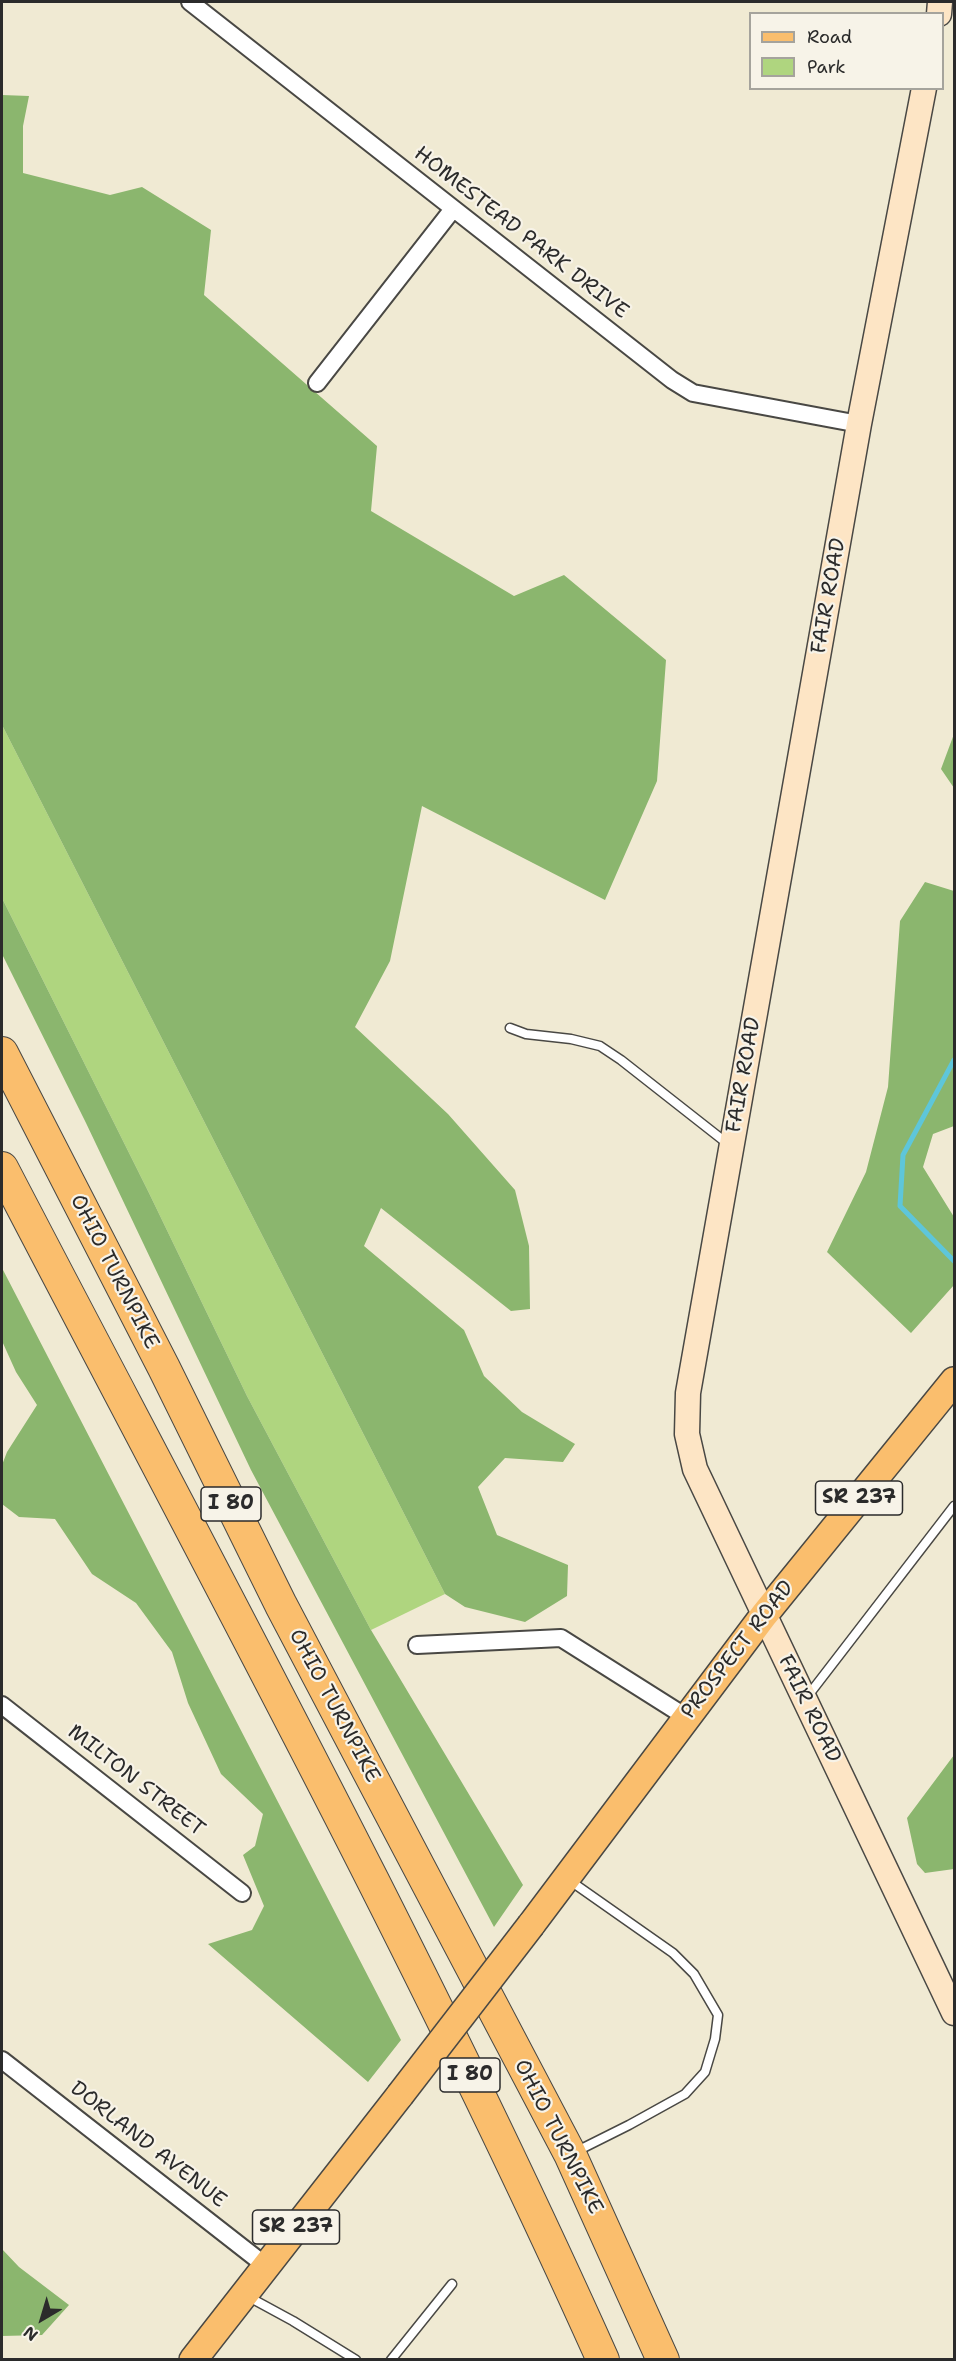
<!DOCTYPE html>
<html>
<head>
<meta charset="utf-8">
<style>
  body { margin:0 }
  #map { position:relative; width:956px; height:2361px; overflow:hidden; background:#f0ead3; font-family:"Shantell Sans",sans-serif }
  canvas { display:block }
  .frame { position:absolute; inset:0; border:3px solid #2b2b2b; pointer-events:none }
  .legend { position:absolute; left:749px; top:12px; width:195px; height:78px; box-sizing:border-box; background:#f7f3e8; border:2px solid #a5a39c; margin:0; padding:8px 10px; list-style:none; font-size:18px; color:#2b2b2b }
  .legend li { display:flex; align-items:center; gap:12px; height:30px }
  .legend b { width:30px; border:2px solid #a5a39c }
  .north { position:absolute; left:12px; top:2289px; width:60px; height:60px; -webkit-text-stroke:4px #f7f3e8; paint-order:stroke; rotate:218deg; font-size:16px; font-weight:700; line-height:24px; text-align:center; color:#2b2b2b }
  .north::after { content:''; display:block; margin:auto; width:21px; height:27px; background:#2b2b2b; clip-path:polygon(50% 0,100% 100%,50% 72%,0 100%) }
</style>
</head>
<body>
<div id="map">
<canvas width="956" height="2361"></canvas>
<div class="frame"></div>
<ul class="legend">
<li><b style="height:8px;background:#fabe6d"></b>Road</li>
<li><b style="height:16px;background:#afd57f"></b>Park</li>
</ul>
<div class="north">N</div>
</div>
<script>
const c = document.querySelector('canvas').getContext('2d');
c.lineJoin = 'round';
function paint(path, color) { c.fillStyle = color; c.fill(path, 'evenodd'); }
function stroke(path, color, width, dash) { c.strokeStyle = color; c.lineWidth = width; c.lineCap = dash ? 'butt' : 'round'; c.setLineDash(dash || []); c.stroke(path); }
function write(font, color, halo, rows, align = 'center') {
  c.font = font + ' "Shantell Sans",sans-serif'; c.lineWidth = 4.5; c.setLineDash([]); c.textBaseline = 'middle'; c.strokeStyle = halo; c.fillStyle = color; for (const [text, x, y, turn = 0] of rows) {
    c.save(); c.translate(x, y); c.rotate((+turn || 0) * Math.PI / 180); c.textAlign = isNaN(turn) ? turn : align; if (halo) c.strokeText(text, 0, 0); c.fillText(text, 0, 0); c.restore();
  }
}
const green = new Path2D(`
  M2 725 445 1594 371 1630 247 1396 149 1193 2 898Z`);
const forest = new Path2D(`
  M2 95 29 96 23 126V173L110 195 142 187 211 230 204 295 377 446 371 511 514 596 564 575 666 660 657 781 605 900 422 806 390 961 355 1027 448 1114 515 1190 529 1246 530 1309 511 1311 381 1208 364 1246 464 1330 484 1376 522 1412 575 1444 563 1462 505 1458 478 1487 497 1535 568 1565 567 1596 525 1622 465 1607 445 1594 2 725Z
  M954 734V788L941 769Z
  M925 882 954 891V1126L933 1134 923 1167 954 1217V1285L911 1333 827 1252 866 1172 888 1087 900 921Z
  M2 898 149 1193 247 1396 371 1630 523 1885 494 1927 251 1470 86 1123 2 954Z
  M2 1268 401 2040 368 2082 208 1944 252 1930 264 1906 243 1855 255 1846 263 1814 221 1774 188 1703 172 1652 136 1603 92 1574 55 1519 19 1517 2 1504V1465L7 1452 37 1405 16 1372 2 1341Z
  M954 1755V1869L925 1873 917 1864 907 1818Z
  M2 2249 19 2267 69 2305 42 2335 2 2336Z`);
const stream = new Path2D(`
  M954 1060 903 1155 900 1206 954 1261`);
const lane = new Path2D(`
  M510 1028 526 1034 571 1039 600 1046 621 1060 728 1144
  M807 1697 954 1506
  M569 1880 673 1953 694 1974 718 2015 715 2039 705 2072 685 2094 629 2125 575 2152
  M247 2296 293 2321 356 2360
  M391 2360 452 2284`);
const street = new Path2D(`
  M190 2 672 380 693 393 859 424
  M317 383 453 209
  M417 1645 561 1638 686 1717
  M2 1705 242 1893
  M2 2060 266 2266`);
const secondary = new Path2D(`
  M939 14 940 2
  M924 88 859 424 688 1393 687 1434 695 1469 954 2013`);
const primary = new Path2D(`
  M531 1925 764 1615 954 1381
  M193 2360 400 2095`);
const highway = new Path2D(`
  M2 1053 164 1368 281 1605 570 2154 663 2360
  M2 1168C207 1562 421 1954 603 2360`);
const primaryBridge = new Path2D(`
  M400 2095 531 1925`);
const shields = [
  [859,1498,87],
  [231,1504,60],
  [470,2075,60],
  [296,2227,87]
];
const shieldNames = [
  ["SR 237",859,1498],
  ["I 80",231,1504],
  ["I 80",470,2075],
  ["SR 237",296,2227]
];
const streetNames = [
  ["HOMESTEAD PARK DRIVE",521,233,38],
  ["FAIR ROAD",829,596,-80],
  ["FAIR ROAD",744,1075,-80],
  ["OHIO TURNPIKE",114,1272,63],
  ["PROSPECT ROAD",738,1650,-52],
  ["OHIO TURNPIKE",334,1706,62],
  ["FAIR ROAD",809,1709,64],
  ["MILTON STREET",136,1781,38],
  ["OHIO TURNPIKE",558,2137,63],
  ["DORLAND AVENUE",148,2145,38]
];
paint(green, '#afd57f');
paint(forest, '#8bb66e');
stroke(stream, '#5ec6da', 5);
stroke(lane, '#494844', 11);
stroke(street, '#494844', 20);
stroke(secondary, '#494844', 27);
stroke(primary, '#494844', 30);
stroke(highway, '#494844', 34);
stroke(lane, '#fff', 8);
stroke(street, '#fff', 16);
stroke(secondary, '#fde5c5', 24);
stroke(primary, '#fabe6d', 27);
stroke(highway, '#fabe6d', 32);
stroke(primaryBridge, '#494844', 30, []);
stroke(primaryBridge, '#fabe6d', 27);
for (const [x, y, w] of shields) { const box = new Path2D(); box.roundRect(x - w / 2, y - 17, w, 34, 4.5); c.fillStyle = '#f7f3e8'; c.fill(box); stroke(box, '#2b2b2b', 1.5); }
write('bold 20px', '#2b2b2b', null, shieldNames);
write('21px', '#2b2b2b', '#f7f3e8', streetNames);
</script>
</body>
</html>
